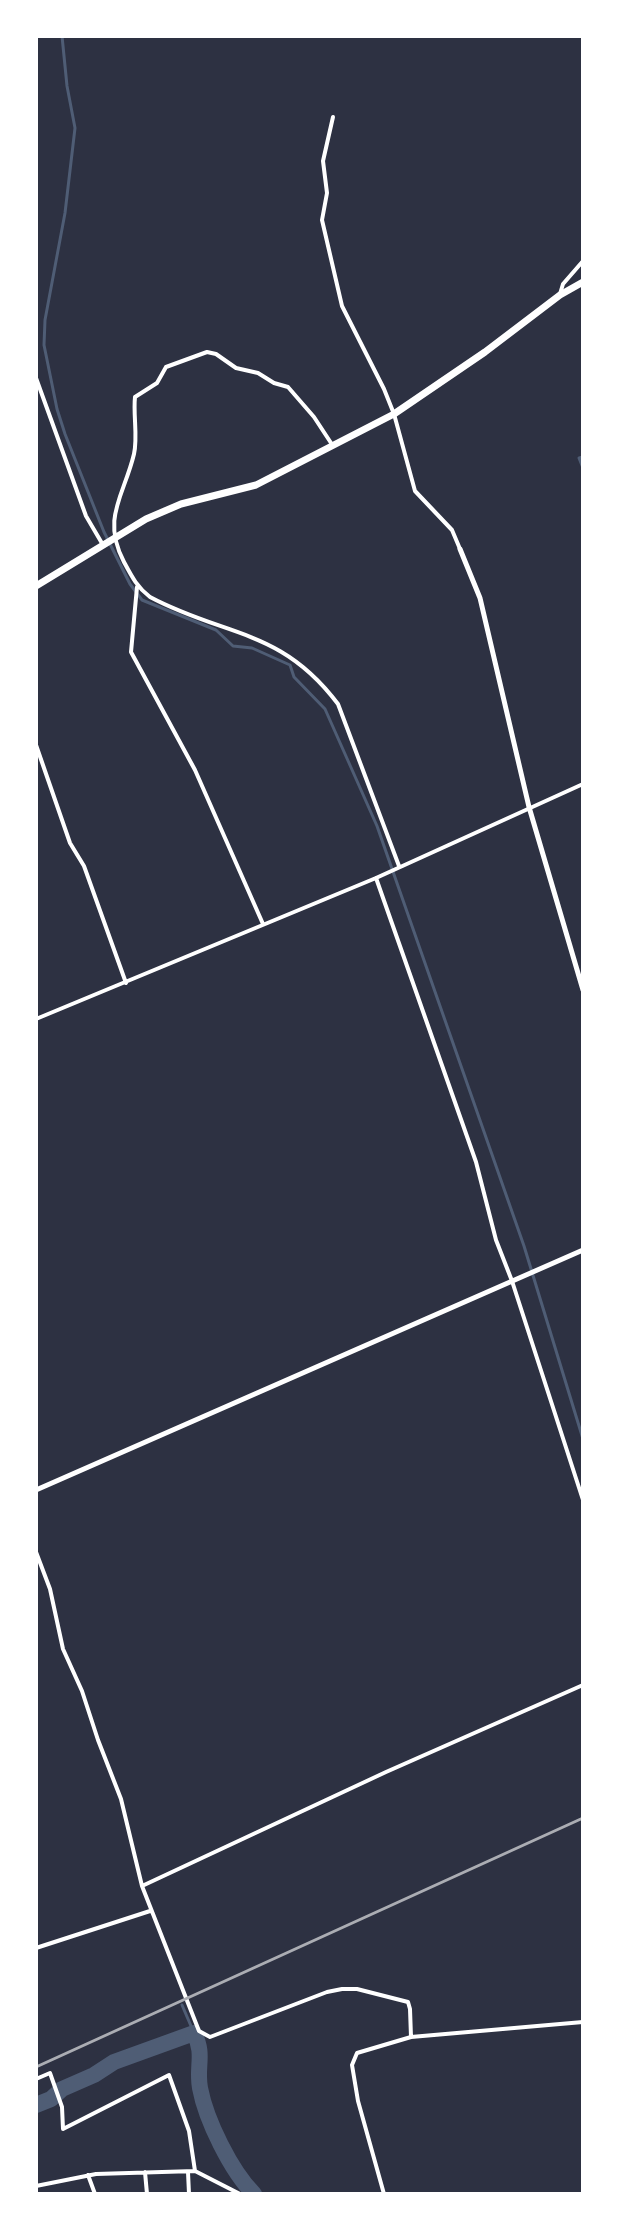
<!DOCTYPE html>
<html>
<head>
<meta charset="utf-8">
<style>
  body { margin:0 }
  #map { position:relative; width:619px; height:2230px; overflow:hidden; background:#2d3142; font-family:"Space Grotesk",sans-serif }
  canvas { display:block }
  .frame { position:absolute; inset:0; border:38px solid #fff; pointer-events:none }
</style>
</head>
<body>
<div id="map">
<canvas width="619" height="2230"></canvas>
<div class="frame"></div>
</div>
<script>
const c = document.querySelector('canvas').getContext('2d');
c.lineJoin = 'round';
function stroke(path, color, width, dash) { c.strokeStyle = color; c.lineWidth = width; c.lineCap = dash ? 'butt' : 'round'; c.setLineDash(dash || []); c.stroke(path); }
const stream = new Path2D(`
  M62 36 67 86 75 128 65 213 45 320 44 345 57 409 65 434 104 532 130 584 142 600 216 630 233 646 252 648 290 665 294 677 325 709 377 826 524 1246 583 1439
  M583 457 579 458 583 468
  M182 2005 194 2033`);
const river = new Path2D(`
  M36 2105 51 2099 62 2089 94 2075 114 2062 194 2033C205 2055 196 2066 200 2088 206 2120 231 2171 254 2194`);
const minor = new Path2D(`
  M333 117 323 161 327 193 322 220 342 306 384 389 394 414 415 491 452 530 460 549
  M560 294 563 284 583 261
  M36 378 86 516 103 545
  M333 446 314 417 288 387 274 383 258 373 236 368 216 354 207 352 166 367 157 383 135 397C133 415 138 436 134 454 124 496 101 518 124 562 132 577 137 587 150 597 225 637 281 628 338 704L399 866
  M137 587 131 652 195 770 263 924
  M36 745 70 843 84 866 126 983
  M376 878 476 1162 496 1240 512 1281 583 1500
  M36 1019 376 878 583 784
  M36 1552 50 1589 63 1649 82 1691 98 1740 121 1799 142 1886 199 2031 210 2037 327 1992 342 1989H357L408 2002 410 2009 411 2037
  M142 1886 386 1772 583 1685
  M36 1948 150 1911
  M36 2079 50 2073 62 2107 63 2129 169 2075 189 2131 195 2171
  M145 2172 147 2194
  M188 2172 189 2194
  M88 2175 95 2194
  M36 2186 96 2174 195 2171 240 2194
  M384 2194 358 2101 352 2065 357 2053 411 2037 583 2022`);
const tertiary = new Path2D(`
  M460 549 480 598 529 807 583 990
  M36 1490 583 1250`);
const primary = new Path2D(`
  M36 586 146 519 181 504 256 485 394 414 485 352 560 295 583 282`);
const rail = new Path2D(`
  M36 2067 583 1818`);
stroke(stream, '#4f5d75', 3);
stroke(river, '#4f5d75', 16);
stroke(minor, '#fff', 4);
stroke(tertiary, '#fff', 5);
stroke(primary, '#fff', 7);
stroke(rail, '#abadb3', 3);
</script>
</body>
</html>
